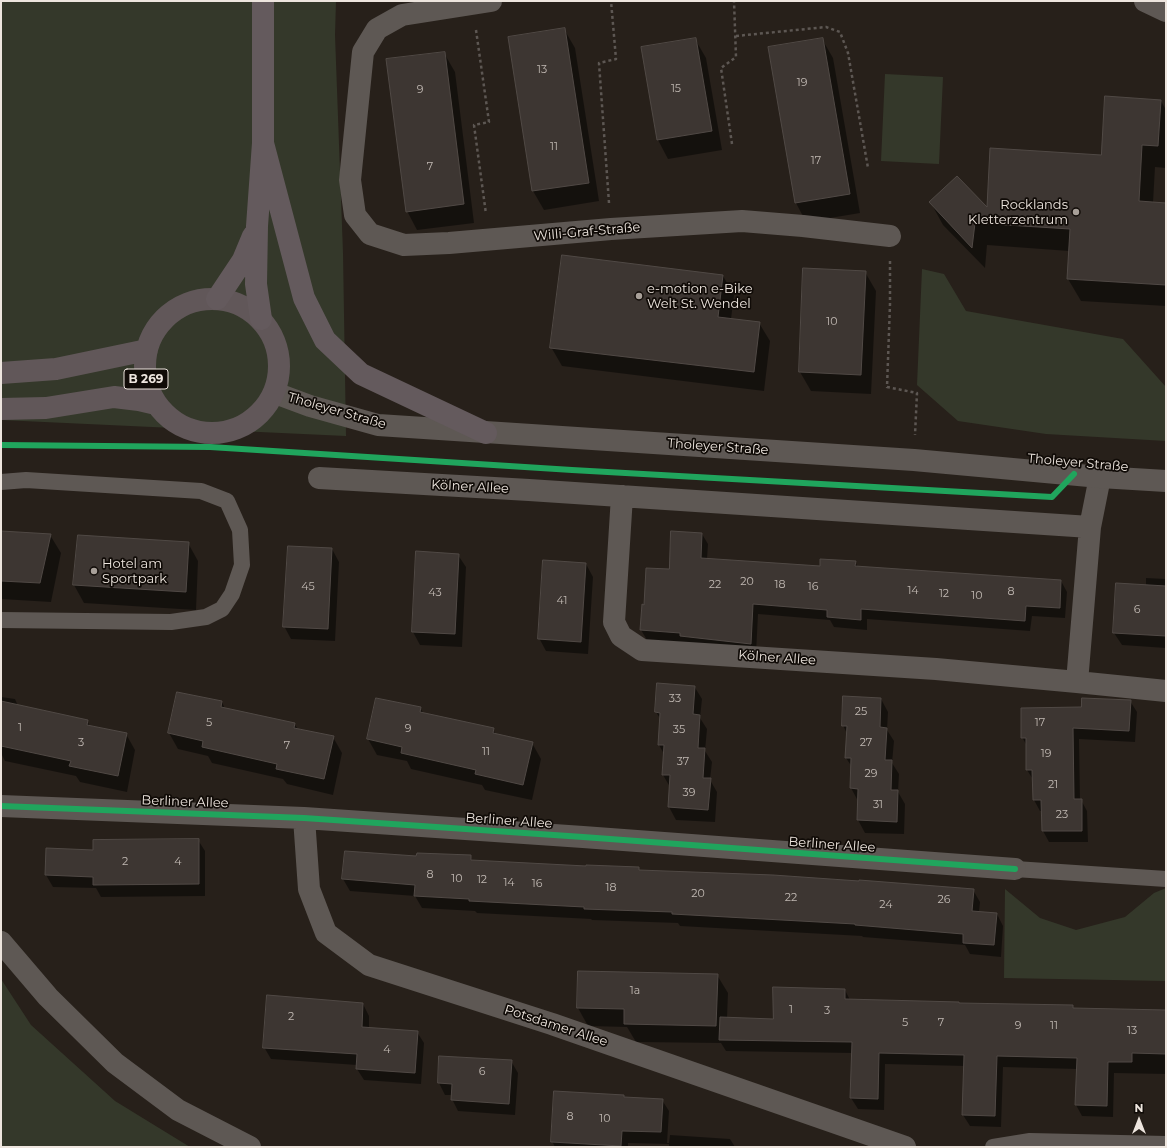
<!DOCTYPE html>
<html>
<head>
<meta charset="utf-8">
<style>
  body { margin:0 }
  #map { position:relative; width:1167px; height:1148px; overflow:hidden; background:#27201a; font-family:Montserrat,sans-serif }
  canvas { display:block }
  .frame { position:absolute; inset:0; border:2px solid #ede5de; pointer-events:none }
  .north { position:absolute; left:1119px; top:1100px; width:40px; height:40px; -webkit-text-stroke:3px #100b07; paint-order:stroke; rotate:0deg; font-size:11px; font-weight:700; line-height:16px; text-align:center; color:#ede5de }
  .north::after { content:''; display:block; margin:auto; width:14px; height:18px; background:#ede5de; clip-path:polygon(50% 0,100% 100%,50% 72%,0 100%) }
</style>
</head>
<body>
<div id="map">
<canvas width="1167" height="1148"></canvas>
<div class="frame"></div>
<div class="north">N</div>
</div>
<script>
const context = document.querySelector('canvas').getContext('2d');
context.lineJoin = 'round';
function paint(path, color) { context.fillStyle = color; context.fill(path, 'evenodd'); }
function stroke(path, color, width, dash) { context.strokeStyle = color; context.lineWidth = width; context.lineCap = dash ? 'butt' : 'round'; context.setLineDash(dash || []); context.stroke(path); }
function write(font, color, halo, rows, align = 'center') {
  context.font = font + ' Montserrat,sans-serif'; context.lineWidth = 3.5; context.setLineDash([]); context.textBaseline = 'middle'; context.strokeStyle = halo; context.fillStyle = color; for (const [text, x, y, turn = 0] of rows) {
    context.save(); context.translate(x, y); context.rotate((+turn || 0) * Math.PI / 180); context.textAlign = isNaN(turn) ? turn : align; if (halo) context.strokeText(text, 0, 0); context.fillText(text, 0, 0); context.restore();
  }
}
paint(new Path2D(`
  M1,1H336L335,35L343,253L346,436L1,420Z
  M885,74L943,77L939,164L881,161Z
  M922,269L944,274L966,311L1123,339L1166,387V441L1046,434L958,421L917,385Z
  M1166,888V981L1004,978L1005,889L1040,918L1076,930L1125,917L1154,893Z
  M1,979L31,1025L115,1101L190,1147H1Z`), '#34382a');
paint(new Path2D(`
  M564,29L575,48L599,201L544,210L533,191L509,38Z
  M695,39L706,58L722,150L668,159L658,140Z
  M822,39L833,58L860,213L806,222L796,203L769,48Z
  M444,53L455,72L474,223L417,230L407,211Z
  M1161,101L1166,110V168L1155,167L1153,203L1166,204V306L1081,301L1068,279L1069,251L987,245L985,268L943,225L931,203L987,209L1102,156Z
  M804,269L865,272L876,291L871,394L811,391L800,372Z
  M723,276L734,295L731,319L759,323L770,341L764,391L562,366L551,347Z
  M1,532L50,535L61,553L51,602L1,599Z
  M702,534L708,544L707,559L820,567L855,562L858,567L1061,581L1067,592L1065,618L1032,616L1030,631L867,619V630L834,627L830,620L758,614L756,654L647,640L641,630L644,606L670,570Z
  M79,536L188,543L198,561L196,610L84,603L74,585Z
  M332,549L339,562L335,641L291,639L284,626Z
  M417,552L458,555L466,567L462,647L420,645L413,632Z
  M586,564L593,577L588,654L546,651L539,638Z
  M1146,578L1166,579V648L1122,645L1114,633L1146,586Z
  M694,686L702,699L700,718L707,729L705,751L712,762L710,780L717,792L715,822L676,820L669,807L670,787L663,775L664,754L659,745L661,720L656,712Z
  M1,697L15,699L18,706L87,721L90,726L126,734L135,750L127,792L80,782L76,776L5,761L1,753Z
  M881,699L888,712L887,730L894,741L892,763L899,774L898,792L905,804L904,834L865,833L858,820V801L851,788L852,767L846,758L847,734L843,725Z
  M1130,701L1137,712L1135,742L1079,739L1080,800H1081L1087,811L1088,842H1049L1043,831L1042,811H1040L1034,800V781L1027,770V746L1022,737L1082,708Z
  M222,702L225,709L294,724L298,729L333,737L342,753L333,795L287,784L283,779L212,763L208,756L178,749L169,733Z
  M420,708L424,714L493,729L496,735L532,743L541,759L532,800L485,790L482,785L411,769L407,761L377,755L368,739Z
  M198,840L205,851V896L101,897L96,888L53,887L46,875L94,851Z
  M470,856L473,861L587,867L638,868L640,871L973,890L980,902L979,912L997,914L1003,926L1001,957L970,954L965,945L863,937L862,936L680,926L678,923L592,920L591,919L477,913L475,911L422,908L415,896L350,891L343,879L417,857Z
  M579,972L717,975L728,993L727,1018L774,1020L845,990L850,1000L959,1003V1004L1072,1006L1074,1009L1166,1011V1074L1114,1073L1113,1117L1082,1116L1076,1105L1077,1069L1003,1067L1001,1127L970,1126L963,1115L965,1066L885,1064L884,1110L858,1109L851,1098L853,1053L726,1051L721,1043L636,1042L627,1027L588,1026L578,1008Z
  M363,1004L369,1016V1028L417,1032L424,1043L421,1084L364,1080L357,1069V1065L271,1059L264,1047Z
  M511,1061L518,1073L515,1115L458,1111L452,1099V1095H445L439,1083Z
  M624,1096L625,1099L662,1100L669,1111L667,1143H669L670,1135L730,1139L735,1147H669V1144L628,1143V1147H555L552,1141Z`), '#0007');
const building = new Path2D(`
  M565,28L589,183L532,191L508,37Z
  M696,38L712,131L657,140L641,47Z
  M823,38L850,194L795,203L768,47Z
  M445,52L464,204L406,212L386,59Z
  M1105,96L1161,100L1158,146L1142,145L1139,201L1166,203V285L1067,279L1070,229L975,223L972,248L929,202L957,176L987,207L990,148L1101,155Z
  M562,255L723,275L718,317L760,322L754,372L550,348Z
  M803,268L866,271L861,375L799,372Z
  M1,531L51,534L40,583L1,581Z
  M671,531L702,533L701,558L820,566V559L856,561L855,566L1061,580L1060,608L1026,606L1025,621L861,609V620L827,617V610L753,604L751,644L680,636V633L640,630L642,604L644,605L646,568L669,569Z
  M78,535L189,542L186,592L73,585Z
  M288,546L332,548L328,629L283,627Z
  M416,551L459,554L455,634L412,632Z
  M543,560L586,563L581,642L538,639Z
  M1116,583L1166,586V636L1113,633Z
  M657,683L695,686L693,714L700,715L698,748H705L703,778H711L708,810L668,807L670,775H662L664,745H658L660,713L655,712Z
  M177,692L222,701L221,707L295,723L294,728L334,736L324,779L276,769L277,764L202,747L203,741L168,733Z
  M843,696L881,698L880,727L887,728L885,760H892L891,790H898L897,822L857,820L858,789L850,788L851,758H845L847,726H842Z
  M376,698L421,707L420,712L494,728L493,733L533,742L523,785L475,774L476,770L401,753L402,747L367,739Z
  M1082,698L1131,700L1129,731L1073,728L1074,799H1082V831H1042L1041,800H1033L1032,770H1026V738H1021V708L1081,707Z
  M1,701L88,720L87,725L127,733L118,776L69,766L71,761L1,746Z
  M199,839V884L93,885V877L45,875L46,848L93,850V840Z
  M345,851L416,856L417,853L471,855V860L586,866V865L639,867V870L773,875L859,881V880L974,889L972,911L997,913L994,945L963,943V934L855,925V924L672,914V912L584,909V907L469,901V899L414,896L415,885L342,879Z
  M578,971L718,974L716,1026L624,1024V1009L577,1008Z
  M773,987L845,989V999L959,1002V1003L1073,1005V1008L1166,1010V1054L1132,1053V1062H1108L1107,1106L1075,1105L1077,1058L997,1056L995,1116L962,1115L964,1055L879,1053L878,1099L850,1098L852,1042L719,1040L720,1017L773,1019Z
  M267,995L363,1003L362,1027L418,1031L415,1073L356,1069L357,1054L263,1048Z
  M439,1056L512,1060L509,1104L451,1100L452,1084L438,1083Z
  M554,1091L624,1095V1097L663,1099L661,1132L622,1131L621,1146L551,1142Z`);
paint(building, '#3d3632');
stroke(building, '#504945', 1);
stroke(new Path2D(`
  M476,30L489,122L474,125L486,214
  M736,36L826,27L840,32L848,53L868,168
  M732,144L721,68L736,57L734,1
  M609,203L599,63L616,59L611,1
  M890,261V304L887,387L917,393L915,435`), '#5d5753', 2.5, [3, 3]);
stroke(new Path2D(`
  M1,482L26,480L201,491L227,501L240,530L242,565L232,594L222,609L206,617L171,622L1,620
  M1015,869L1166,879
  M993,1147L1030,1141L1166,1144`), '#5e5854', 16);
stroke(new Path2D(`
  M491,1L402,15L377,29L363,52L350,180L355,215L370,234L404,245L449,243L611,229L742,221L803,226L890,236
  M1145,1L1166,11
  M1100,477L1090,527L1077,682L1166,691
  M319,478L529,490L1090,527
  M622,496L614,622L621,636L642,650L936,669L1077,682
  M1,806L304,818L583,837L1015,869
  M304,818L309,889L326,933L369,965L552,1024L905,1147
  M1,942L48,997L115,1063L178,1110L250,1147`), '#5e5854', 22);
stroke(new Path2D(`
  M275,393L310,406L378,425L914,460L1100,477L1166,481`), '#5e5854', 22);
stroke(new Path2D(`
  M145 366a67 67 0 1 1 134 0a67 67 0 1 1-134 0Z
  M1,373L56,369L147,350
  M1,409L46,408L114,397L139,400L156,404`), '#615759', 22);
stroke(new Path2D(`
  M263,143L304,298L325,340L361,374L486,433
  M217,299L243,260L253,236
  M261,319L256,284L257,226L263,143V1`), '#645a5d', 22);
stroke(new Path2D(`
  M1,445L210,447L572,470L1052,497L1074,474
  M1,806L304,818L583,837L1015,869`), '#20a55d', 6);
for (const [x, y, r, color] of [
  [1076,212,4,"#a8a099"],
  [639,296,4,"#a8a099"],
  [94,571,4,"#a8a099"]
]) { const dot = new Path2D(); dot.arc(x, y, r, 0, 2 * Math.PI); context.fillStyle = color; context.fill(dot); stroke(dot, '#100b07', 1.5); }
write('11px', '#c1b9b3', null, [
  ["13",542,70],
  ["19",802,83],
  ["15",676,89],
  ["9",420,90],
  ["11",554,147],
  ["17",816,161],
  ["7",430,167],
  ["10",832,322],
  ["20",747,582],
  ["22",715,585],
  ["18",780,585],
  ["45",308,587],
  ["16",813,587],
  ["14",913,591],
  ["8",1011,592],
  ["43",435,593],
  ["12",944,594],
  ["10",977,596],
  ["41",562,601],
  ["6",1137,610],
  ["33",675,699],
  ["25",861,712],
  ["5",209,723],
  ["17",1040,723],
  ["1",20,728],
  ["9",408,729],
  ["35",679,730],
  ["3",81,743],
  ["27",866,743],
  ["7",287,746],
  ["11",486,752],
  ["19",1046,754],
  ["37",683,762],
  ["29",871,774],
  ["21",1053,785],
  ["39",689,793],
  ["31",878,805],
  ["23",1062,815],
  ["2",125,862],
  ["4",178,862],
  ["8",430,875],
  ["10",457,879],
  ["12",482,880],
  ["14",509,883],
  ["16",537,884],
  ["18",611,888],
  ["20",698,894],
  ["22",791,898],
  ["26",944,900],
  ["24",886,905],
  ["1a",635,991],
  ["1",791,1010],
  ["3",827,1011],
  ["2",291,1017],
  ["5",905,1023],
  ["7",941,1023],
  ["9",1018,1026],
  ["11",1054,1026],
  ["13",1132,1031],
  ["4",387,1050],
  ["6",482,1072],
  ["8",570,1117],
  ["10",605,1119]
]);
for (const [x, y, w] of [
  [146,379,44]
]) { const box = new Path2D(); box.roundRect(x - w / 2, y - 10, w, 20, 3); context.fillStyle = '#100b07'; context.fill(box); stroke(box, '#ede5de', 1); }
write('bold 12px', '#ede5de', null, [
  ["B 269",146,379]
]);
write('13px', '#ede5de', '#100b07', [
  ["Rocklands",1068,205,"right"],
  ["Kletterzentrum",1068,220,"right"],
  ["e-motion e-Bike",647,289],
  ["Welt St. Wendel",647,304],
  ["Hotel am",102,564],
  ["Sportpark",102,579]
], 'left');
write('13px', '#ede5de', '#100b07', [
  ["Willi-Graf-Straße",587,232,-5],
  ["Tholeyer Straße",337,411,16],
  ["Tholeyer Straße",718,447,4],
  ["Tholeyer Straße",1078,463,5],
  ["Kölner Allee",470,487,3],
  ["Kölner Allee",777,658,4],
  ["Berliner Allee",185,802,2],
  ["Berliner Allee",509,821,4],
  ["Berliner Allee",832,845,4],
  ["Potsdamer Allee",556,1026,18]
]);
</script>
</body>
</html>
